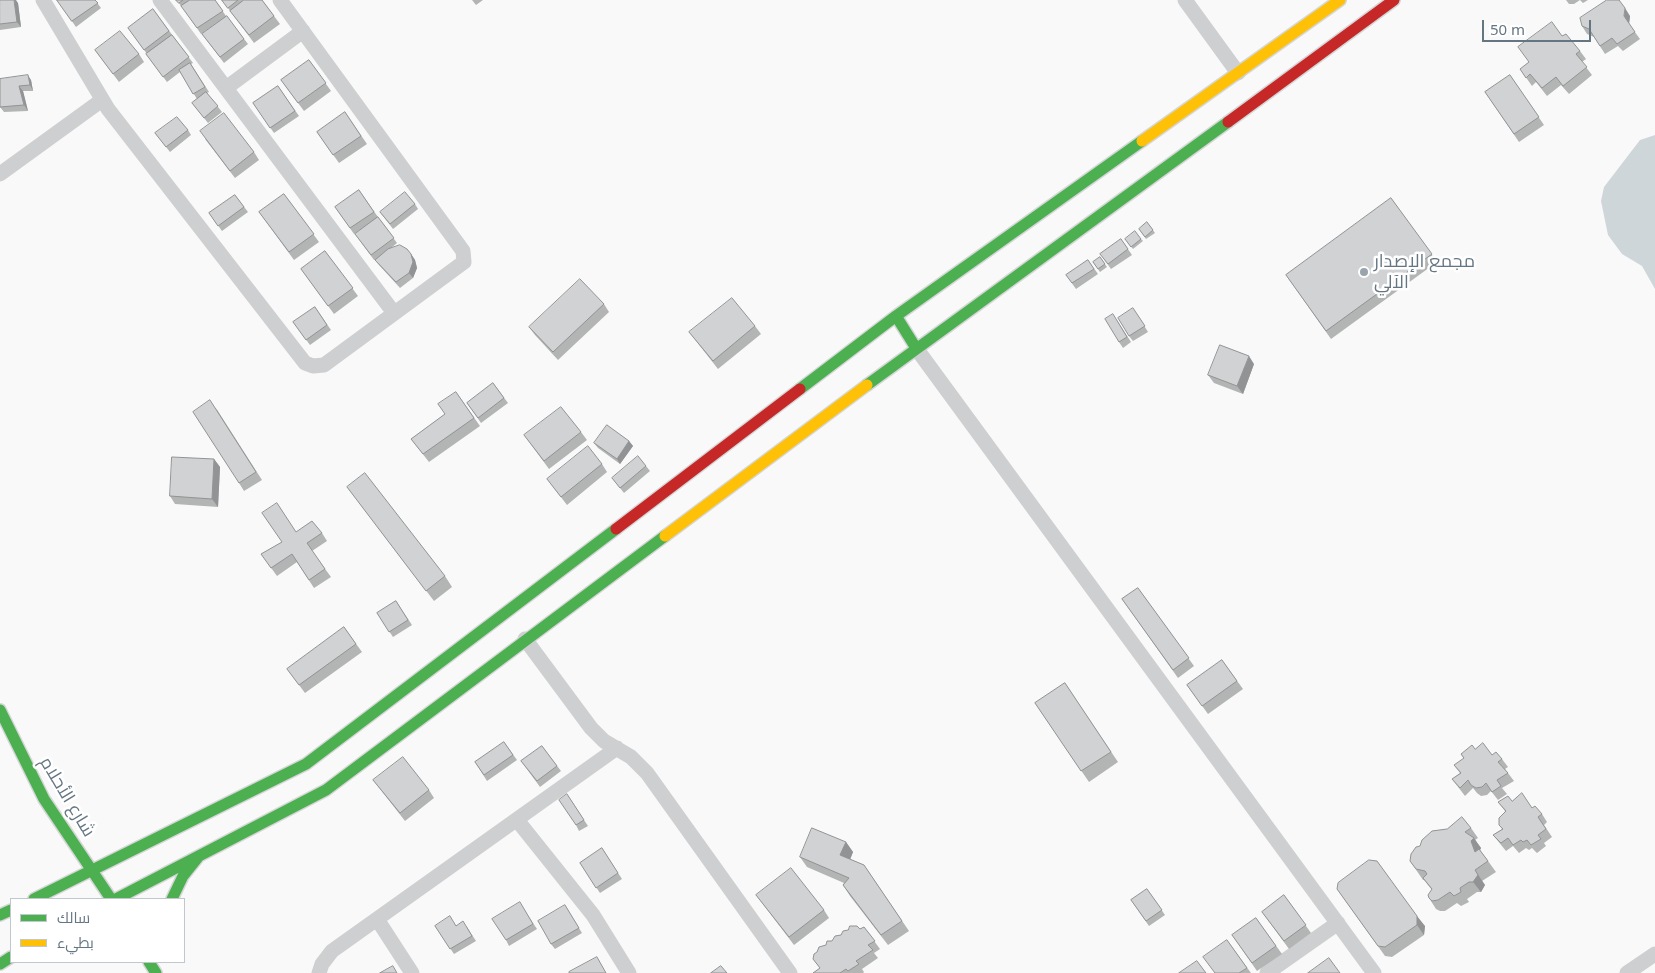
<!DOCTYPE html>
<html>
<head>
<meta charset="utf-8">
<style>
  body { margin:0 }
  #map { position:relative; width:1655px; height:973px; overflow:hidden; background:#f9f9f9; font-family:"Noto Sans",Cairo,sans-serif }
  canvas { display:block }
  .legend { position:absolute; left:10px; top:898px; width:175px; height:65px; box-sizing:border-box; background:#fff; border:1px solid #c1c8cd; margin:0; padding:6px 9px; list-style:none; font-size:15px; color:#657683 }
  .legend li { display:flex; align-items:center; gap:10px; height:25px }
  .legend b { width:25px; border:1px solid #c1c8cd }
  .scale { position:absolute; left:1482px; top:20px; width:109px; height:22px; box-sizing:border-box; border:2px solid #657683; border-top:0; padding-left:6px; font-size:15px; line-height:18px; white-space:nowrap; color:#657683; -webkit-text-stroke:4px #fff; paint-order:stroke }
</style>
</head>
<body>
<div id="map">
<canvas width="1655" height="973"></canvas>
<ul class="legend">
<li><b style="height:6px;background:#4caf50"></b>سالك</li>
<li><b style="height:6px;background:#ffc107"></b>بطيء</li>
</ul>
<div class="scale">50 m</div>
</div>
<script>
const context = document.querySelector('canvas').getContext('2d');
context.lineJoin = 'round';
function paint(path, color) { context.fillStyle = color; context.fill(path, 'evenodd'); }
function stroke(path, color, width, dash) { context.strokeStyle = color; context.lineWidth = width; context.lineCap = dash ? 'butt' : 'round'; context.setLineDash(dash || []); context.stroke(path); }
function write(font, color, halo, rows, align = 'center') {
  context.font = font + ' "Noto Sans",Cairo,sans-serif'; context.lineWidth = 5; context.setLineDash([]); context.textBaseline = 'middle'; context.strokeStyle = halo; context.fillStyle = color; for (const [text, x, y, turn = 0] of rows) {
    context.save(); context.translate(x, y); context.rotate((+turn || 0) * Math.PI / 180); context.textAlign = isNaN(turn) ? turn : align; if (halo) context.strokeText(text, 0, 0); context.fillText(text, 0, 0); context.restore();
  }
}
paint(new Path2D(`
  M1655,135V289L1642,266L1622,254L1608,235L1601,201L1604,187L1640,140Z`), '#ced6d9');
const fast = new Path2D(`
  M896,316L916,348
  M867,385L1228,122
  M800,389L896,316L1142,141
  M0,710L44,799L111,899
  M34,899L306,764L616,529
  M116,899L326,790L665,536
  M172,899L183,876L199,856
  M0,915L11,910
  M149,962L156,973
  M0,964L11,957`);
const slow = new Path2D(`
  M1142,141L1340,0
  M665,536L867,385`);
const jam = new Path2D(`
  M1228,122L1394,0
  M616,529L800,389`);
stroke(fast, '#d5d6d7', 14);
stroke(slow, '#d5d6d7', 14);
stroke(jam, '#d5d6d7', 14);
stroke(new Path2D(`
  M43,0L108,109L305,363L313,366L324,365L464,262L463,251L280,0
  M160,0L394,313
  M1185,0L1238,73
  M226,88L303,31
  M0,174L102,100
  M916,348L1374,973
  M525,639L591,728L604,741L631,757L647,773L790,973
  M517,820L593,915L629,973
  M377,919L412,973
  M319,973L322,964L332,951L617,748
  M1267,973L1338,923
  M1627,973L1655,954`), '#cecfd0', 15);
stroke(fast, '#4caf50', 11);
stroke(slow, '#ffc107', 11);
stroke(jam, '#c62828', 11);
paint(new Path2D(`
  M0,0L18,3L21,27L0,30Z
  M57,0H95L101,8L76,27Z
  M176,0H215L226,16L248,44L224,63L202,34L226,16L201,34L183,8Z
  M222,0H262L280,24L254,43Z
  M472,0H483L476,5Z
  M1566,0H1588L1583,3L1580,0L1574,4H1569Z
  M153,9L193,63L191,64L209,92L207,93L222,112L208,123L192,103L197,99L180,72L167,82L146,54H147L128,28Z
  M1630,16L1629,24L1640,39L1623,51L1618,46L1605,54L1594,37L1587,34L1582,26Z
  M1562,36L1580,51L1586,59L1582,62L1592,75L1569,94L1561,85L1547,96L1536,82L1532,86L1520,69Z
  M95,50L139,54L144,62L119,82Z
  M309,60L331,91L304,111L281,80Z
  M1510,75L1544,125L1519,142L1485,92Z
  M0,79L31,80L33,91H23L28,111L4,112L0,107Z
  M278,86L299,116L274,133L253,103Z
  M345,112L367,144L339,163L317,132Z
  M188,130L191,135L170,152L155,133Z
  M205,139L254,152L259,160L235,178Z
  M359,190L378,217L354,234L335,207Z
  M284,194L319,242L294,260L259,212Z
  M235,195L248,212L222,231L209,213Z
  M1391,198L1437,262L1331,339L1286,275Z
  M415,204L418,209L393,229L380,212Z
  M378,217L397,243L391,248L411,254L415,260L417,268L413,278L400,288L379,265L375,260H374L355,234Z
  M1147,222L1155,233L1146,239L1139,229Z
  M1121,239L1132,255L1111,269L1100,254Z
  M1125,239H1141L1143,241L1133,249Z
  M325,251L358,296L334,314L301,269Z
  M1100,257L1107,267L1100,272L1093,262Z
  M1088,260L1098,274L1076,289L1066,275Z
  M604,304L609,312L558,360L535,335L529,327Z
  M315,307L331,330L310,345L293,322Z
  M1137,314L1148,332L1133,341L1129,336Z
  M1117,320L1131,342L1123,348L1119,342Z
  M755,326L761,334L718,369L689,332Z
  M1254,364L1243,394L1214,383L1208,375Z
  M493,383L508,403L481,423L467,403Z
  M456,392L480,426L429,462L411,439L445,414Z
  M216,408L262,480L244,491L239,483Z
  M581,432L587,440L549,469L524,435Z
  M629,441L633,446L620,464L598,448L594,443Z
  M214,459L220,467L218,507L175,504L170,496Z
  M602,464L607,472L567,505L547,479Z
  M646,466L650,471L624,493L612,478Z
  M347,487L445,576L452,587L434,601Z
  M296,532L322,533L327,541L312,551L331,577L314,588L297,562L277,576L261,554L282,542Z
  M1138,588L1194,666L1178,678L1122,599Z
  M396,601L412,625L393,637L377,613Z
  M344,627L362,652L305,693L287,669Z
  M1222,660L1243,689L1208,714L1187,685Z
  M1065,683L1118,762L1089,782L1035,703Z
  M504,742L517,760L487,781L475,762Z
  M542,746L561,771L540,787L521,761Z
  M1475,749L1502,759L1508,767L1505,769L1514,781L1502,788L1507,794L1498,800L1491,791L1487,795L1481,796L1477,793L1473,788L1465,796L1452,779L1460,773L1454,765L1464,759L1461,754Z
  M373,780L429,790L434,798L405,821Z
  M567,794L588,826L579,831L576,825Z
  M1512,801L1533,808L1542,814L1547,822L1544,825L1552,837L1544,843L1546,846L1537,853L1532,848L1529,850L1526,848L1519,853L1513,846L1506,851L1493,835L1502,829L1499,825L1505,811L1498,802Z
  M1471,828L1478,838L1475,840L1481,848L1480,850L1496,872L1482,881L1485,885L1481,892H1477L1467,899L1469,902L1461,906L1457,903L1445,911H1440L1436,909L1429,898L1432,890L1424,880H1423L1410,861L1420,846Z
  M846,842L853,852L850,859L864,865L909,931L888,945L850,896L843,885L844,883L807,867L800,857Z
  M602,848L622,879L600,893L580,863Z
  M1147,889L1165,915L1149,926L1131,900Z
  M1337,889L1425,926L1424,935L1392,957L1385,956Z
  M756,895L824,910L829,918L794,945Z
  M1284,895L1311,933L1289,949L1262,912Z
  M565,905L582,933L555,949L551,944Z
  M523,908L537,929L509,946L506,940Z
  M1256,918L1282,954L1257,971L1232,935Z
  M457,925L467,927L476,941L454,954L435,926Z
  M864,927L880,949L874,953L878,958L862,969L864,972L863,973H813L820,968L813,959L826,945L848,930L860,929Z
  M1227,940L1251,973H1214Z`), '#b3b5b5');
paint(new Path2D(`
  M14,0H16L18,3L21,27L17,22Z
  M1625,8L1630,16L1629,24L1624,16Z
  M28,75L31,80L33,91L30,85Z
  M19,86L23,91L28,111L24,105Z
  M411,254L415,260L417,268L413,278L409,273Z
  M1249,356L1254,364L1243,394L1237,386Z
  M629,441L633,446L620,464L617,459Z
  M214,459L220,467L218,507L212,499Z
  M1474,838L1481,848L1479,852H1475L1471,841Z
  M846,842L853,852L848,865L840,855Z
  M1475,870L1485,885L1481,892L1473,882Z
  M1417,916L1425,926L1424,935L1417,925Z`), '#929394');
const building = new Path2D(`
  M0,0H14L17,22L0,24Z
  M57,0H95L98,3L72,21Z
  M176,0H183L179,3Z
  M190,0H215L223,11L197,28L181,6Z
  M222,0H238L228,8Z
  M244,0H262L274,16L249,35L230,11Z
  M1607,0H1619L1625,8L1624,16L1635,32L1617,44L1612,38L1600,46L1589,29L1582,26L1580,18Z
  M153,9L169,31L144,50L128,28Z
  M227,16L244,39L220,57L202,34Z
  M1552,22L1562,36L1566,34L1580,51L1576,54L1587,67L1563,86L1556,77L1542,88L1530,74L1526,78L1520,69L1529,62L1518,47Z
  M120,31L139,54L113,74L95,50Z
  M172,35L189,57L163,77L146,54Z
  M309,60L326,83L298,103L281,80Z
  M190,63L205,87L193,94L179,70Z
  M28,75L30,85L19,86L24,105L0,107V79Z
  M1510,75L1539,117L1514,134L1485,92Z
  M278,86L295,111L270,128L253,103Z
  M206,92L218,106L204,118L192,103Z
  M345,112L361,136L333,155L317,132Z
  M224,113L254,152L230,171L200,131Z
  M177,117L188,130L166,147L155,133Z
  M359,190L374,212L350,228L335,207Z
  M405,192L415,204L390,224L380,212Z
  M284,194L314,234L289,252L259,212Z
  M235,195L244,207L218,226L209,213Z
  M1391,198L1432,254L1326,331L1286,275Z
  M378,217L394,238L371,255L355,234Z
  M1147,222L1153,230L1145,237L1139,229Z
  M1135,231L1141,239L1131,247L1125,239Z
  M1121,239L1128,249L1108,264L1100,254Z
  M400,245L407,249L411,254L413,262L409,273L396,282L375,260L388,249Z
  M325,251L353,288L328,306L301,269Z
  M1100,257L1105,264L1098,269L1093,262Z
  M1088,260L1094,269L1072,283L1066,275Z
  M580,279L604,304L553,352L529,327Z
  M732,298L755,326L713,361L689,332Z
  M315,307L327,325L306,340L293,322Z
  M1133,308L1145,326L1129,336L1118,318Z
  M1113,314L1127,337L1119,342L1105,319Z
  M1220,345L1249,356L1237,386L1208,375Z
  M493,383L504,398L478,418L467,403Z
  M456,392L474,418L423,454L411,439L445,414L438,404Z
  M210,400L256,472L239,483L193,412Z
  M561,407L581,432L544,461L524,435Z
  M607,425L629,441L617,459L594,443Z
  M588,446L602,464L561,497L547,479Z
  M638,456L646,466L620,488L612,478Z
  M172,457L214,459L212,499L170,496Z
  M365,473L445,576L426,591L347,487Z
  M277,503L296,532L312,521L322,533L307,543L325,569L309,580L292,554L271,568L261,554L282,542L262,513Z
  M1138,588L1189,658L1173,670L1122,599Z
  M396,601L408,620L389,632L377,613Z
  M344,627L356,644L299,685L287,669Z
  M1222,660L1237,681L1202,706L1187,685Z
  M1065,683L1111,752L1081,771L1035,703Z
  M504,742L513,755L484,775L475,762Z
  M1483,743L1492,755L1496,752L1502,759L1498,762L1508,773L1497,780L1501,786L1492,792L1486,783L1482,787L1476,788L1471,785L1468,780L1460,788L1452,779L1461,773L1454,765L1464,758L1461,754L1472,745L1475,749Z
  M542,746L557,766L537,781L521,761Z
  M403,757L429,790L400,813L373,780Z
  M1522,793L1532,808L1535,806L1542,814L1538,817L1546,829L1538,835L1541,839L1531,845L1527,840L1523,842L1521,840L1513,845L1508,838L1501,843L1493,835L1503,829L1499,825V818L1506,811L1498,802L1508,796L1512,801Z
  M567,794L584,820L576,825L559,800Z
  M1462,817L1471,828L1465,832L1474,838L1471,841L1475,852L1479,849L1488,861L1475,870L1478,875L1473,882H1469L1460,888L1461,892L1454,896L1450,892L1438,900L1432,901L1429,898L1428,895L1432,889L1423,878L1427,874L1425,871L1416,869L1410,861L1411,854L1416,847L1420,846L1422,840L1432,831L1447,829Z
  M812,828L846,842L840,855L864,865L902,921L881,935L843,885L849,878L800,857Z
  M602,848L618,873L596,888L580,863Z
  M1369,860L1377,861L1417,916V925L1385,947L1378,946L1337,889L1338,883Z
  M791,868L824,910L789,937L756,895Z
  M1147,889L1162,910L1146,921L1131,900Z
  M1284,895L1306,925L1284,941L1262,912Z
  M520,902L533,924L506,940L492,919Z
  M565,905L579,928L551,944L538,921Z
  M450,916L456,926L463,921L472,936L450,949L435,926Z
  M1256,918L1276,946L1252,963L1232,935Z
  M850,926H857L860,929L864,927L875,941L868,945L873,950L856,961L859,964L848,971L846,969L840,973H813L820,968L813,959L814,954L817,952L819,947L826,945L827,941H832L835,936L841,935L843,931L848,930Z
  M1227,940L1247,968L1239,973H1215L1203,957Z
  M597,957L606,973H569V972Z
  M1329,958L1340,973H1308Z
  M1197,961L1206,973H1179Z
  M393,966L397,973H380Z
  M721,966L727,973H711Z`);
paint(building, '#d0d2d3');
stroke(building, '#929394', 1);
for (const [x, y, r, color] of [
  [1364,272,5,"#99a4ac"]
]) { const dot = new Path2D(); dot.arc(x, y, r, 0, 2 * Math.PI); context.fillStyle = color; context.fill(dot); stroke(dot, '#fff', 2); }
write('18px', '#657683', '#fff', [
  ["مجمع الإصدار",1374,262],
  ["الآلي",1374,283]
], 'left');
write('18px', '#657683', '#fff', [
  ["شارع الأحلام",67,797,59]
]);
</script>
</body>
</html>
